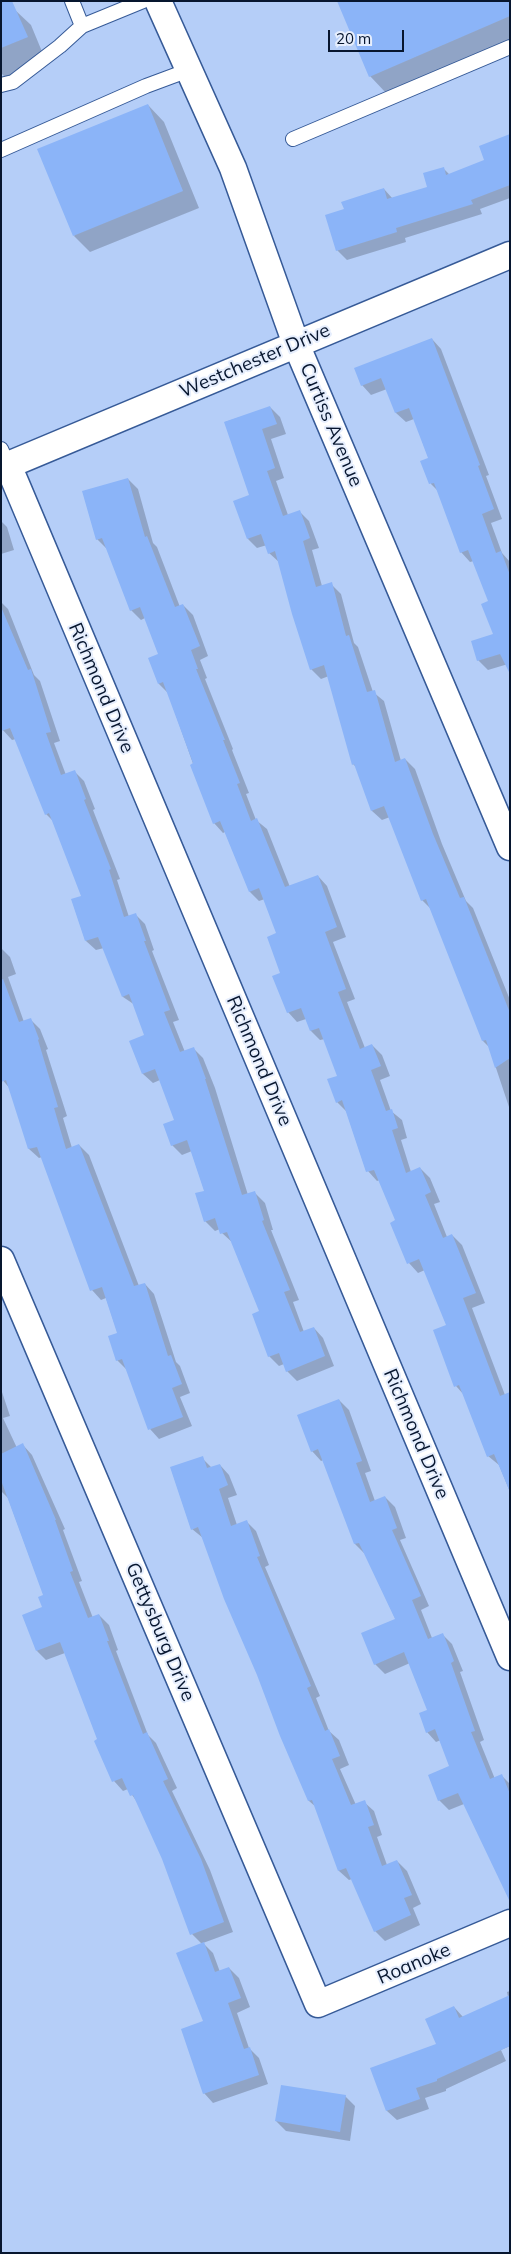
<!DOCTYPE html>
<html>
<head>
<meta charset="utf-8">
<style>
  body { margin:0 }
  #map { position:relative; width:511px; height:2254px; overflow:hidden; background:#b5cef8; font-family:Mulish,sans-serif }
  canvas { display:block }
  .frame { position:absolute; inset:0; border:2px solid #07162f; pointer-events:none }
  .scale { position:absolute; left:328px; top:30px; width:76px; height:22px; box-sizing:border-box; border:2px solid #07162f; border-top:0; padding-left:6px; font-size:15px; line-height:18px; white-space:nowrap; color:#07162f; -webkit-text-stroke:4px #e6eefd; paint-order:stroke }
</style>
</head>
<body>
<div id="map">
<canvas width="511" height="2254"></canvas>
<div class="frame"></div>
<div class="scale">20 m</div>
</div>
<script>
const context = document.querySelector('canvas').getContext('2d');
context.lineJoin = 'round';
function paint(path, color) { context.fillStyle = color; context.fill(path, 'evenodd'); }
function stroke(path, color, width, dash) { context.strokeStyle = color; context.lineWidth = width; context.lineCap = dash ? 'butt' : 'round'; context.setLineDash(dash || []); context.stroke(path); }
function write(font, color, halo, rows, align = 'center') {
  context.font = font + ' Mulish,sans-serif'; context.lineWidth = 4; context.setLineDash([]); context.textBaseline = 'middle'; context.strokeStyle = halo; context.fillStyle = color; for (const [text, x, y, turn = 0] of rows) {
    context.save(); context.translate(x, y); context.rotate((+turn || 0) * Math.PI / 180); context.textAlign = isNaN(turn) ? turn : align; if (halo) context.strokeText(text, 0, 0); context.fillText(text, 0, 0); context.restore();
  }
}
paint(new Path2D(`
  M510,1V40L386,93L370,76Z
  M14,9L31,25L43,54L31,59L36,71L11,83L1,73V14Z
  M148,105L164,122L199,208L90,252L74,236Z
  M510,135V198L480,209L482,214L405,238L406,242L347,260L337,250L345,210L384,189L393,199L429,188L443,168L450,175L486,161Z
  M432,339L441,349L489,475L486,476L502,519L491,523L502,553L510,562V669L508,664L488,670L478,660L494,635L490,602L474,561L470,562L461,552L439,492L431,484L429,459L414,419L406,422L396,413L387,389L371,395L362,385Z
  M270,407L280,417L286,434L271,439L284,478L276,481L288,515L299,511L309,521L319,548L312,550L322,586L331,584L341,594L354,643L358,647L373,692L384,701L401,761L405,759L415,769L442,844L466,901L473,908L510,1000V1110L489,1047L483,1041L431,909L422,900L390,817L382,820L372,811L356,767L353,764L329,676L321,679L311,669L279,562L269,553L267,545L257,548L248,539L250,495L225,422Z
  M128,479L138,489L153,543L157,547L180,607L183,605L193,615L208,656L200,660L207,678L205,679L233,749L232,750L249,793L246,794L256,820L267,829L290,887L318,876L327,886L346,937L333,942L355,999L347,1002L365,1048L372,1045L382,1055L390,1076L380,1080L391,1111L402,1120L407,1138L401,1140L411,1172L420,1168L430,1178L440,1202L434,1204L447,1237L452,1235L462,1245L485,1303L472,1308L505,1395L510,1393V1492L499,1465L488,1456L464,1395L456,1386L447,1326L425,1270L418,1273L409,1263L397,1221L380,1180L377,1181L368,1171L347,1112L337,1102L339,1076L325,1039L320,1040L311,1031L306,1019L297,1022L288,1012L277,934L265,899L259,901L250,892L225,832L223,833L214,823L168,693L159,684V655L145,618L141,620L131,610L107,549L97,539Z
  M1,521L7,527L14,550L1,554Z
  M1,602L8,609L34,675L40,681L60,741L54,743L66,775L74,771L84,781L95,809L93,810L120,879L117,880L129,917L136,915L145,924L154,950L152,951L179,1020L173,1022L185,1052L193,1048L203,1058L215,1088L248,1195L255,1193L265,1203L273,1230H271L299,1300L293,1302L304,1332L314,1328L323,1338L334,1366L297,1381L287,1371L284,1364L279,1366L269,1356L260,1312L233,1243L222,1233L220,1229L215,1231L205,1221L206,1191L192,1151L182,1155L172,1145L176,1120L160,1080L153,1083L143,1074L131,1041L146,1036L135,1005L123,997L104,948L96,950L86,941L83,896L54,822L46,814L16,739L12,740L1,728Z
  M1,948L10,957L16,974L8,977L24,1022L30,1019L40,1029L48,1049L46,1050L67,1116L63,1118L72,1148L79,1145L89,1155L139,1286L145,1284L154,1294L176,1362L180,1366L190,1393L180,1397L192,1426L159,1439L150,1429L127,1370L117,1360L118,1334L106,1298L101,1300L92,1290L42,1157L39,1158L29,1149L11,1090L1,1078Z
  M1,1389L10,1416L3,1418L17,1448L23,1445L32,1455L65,1529L63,1530L82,1581L79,1582L93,1618L99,1615L109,1625L118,1650L116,1651L148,1735L156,1743L177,1788L172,1791L210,1870L233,1932L203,1943L213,1953L220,1972L229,1968L239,1978L250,2007L237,2013L249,2048L259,2058L268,2084L213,2103L204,2093V2022L202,1944L192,1934L163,1858L137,1802L128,1789L123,1791L114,1781L65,1653L46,1660L37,1651L44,1596L8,1498L1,1491Z
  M339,1400L349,1410L371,1471L365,1473L375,1501L385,1497L395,1507L406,1538L400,1540L429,1606L421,1610L432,1638L442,1634L452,1644L463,1671L460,1672L484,1740L480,1742L495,1779L502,1776L510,1784V1888L464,1804L449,1810L439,1800L451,1767L441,1740L436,1742L427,1732L429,1711L410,1663L385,1674L375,1664L396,1620L365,1554L355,1544L324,1460L321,1461L312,1451Z
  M202,1458L212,1468L220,1465L229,1475L237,1495L228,1498L237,1525L246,1521L256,1531L269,1565L265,1567L320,1696L316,1698L329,1731L339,1740L349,1765L340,1769L356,1805L364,1802L374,1811L382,1835L377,1837L387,1865L397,1861L407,1871L421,1904L413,1908L420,1925L385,1941L375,1931L352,1879L349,1880L339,1871L316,1807L309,1801L203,1538L192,1529Z
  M510,1991V2046L501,2050L506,2061L446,2089V2091L425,2098L429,2109L397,2120L387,2111L372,2069L438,2044L454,2007L463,2017L508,1997L507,1992Z
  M345,2096L355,2106L350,2141L286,2131L276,2121Z`), '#0003');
paint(new Path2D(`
  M1,1H12L28,37L1,48Z
  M337,1H510V16L369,77Z
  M148,104L183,191L73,236L37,149Z
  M510,134V185L471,200L473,204L396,228L397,232L336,251L325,215L344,209L341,202L384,188L387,199L427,187L423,173L444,167L446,175L484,160L479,146Z
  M432,338L480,465L478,466L494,509L482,514L496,553L501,551L510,575V674L500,654L477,661L471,641L493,634L481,604L488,601L468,550L460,553L434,483L429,484L420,461L428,458L409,408L395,413L381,378L361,386L354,368Z
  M270,406L277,424L262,429L275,468L267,471L283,516L300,510L310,538L303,541L316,587L332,582L346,636L349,635L367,692L375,690L395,762L405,758L433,834L460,898L464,897L510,1013V1058L495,1068L486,1040L482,1041L426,899L421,901L384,806L371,811L354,764L352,765L324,665L310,670L292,614L275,551L268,554L261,534L247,539L233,501L249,495L224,422Z
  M128,478L145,537L147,536L175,607L183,604L200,646L191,650L198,669H196L225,740H223L240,783L237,784L251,821L257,818L285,887L318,875L337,927L325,932L346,989L338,992L360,1049L372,1044L381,1066L371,1070L386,1111L392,1109L398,1128L392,1130L406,1173L420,1167L431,1192L425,1195L443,1238L452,1234L476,1293L463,1298L500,1396L510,1392V1492L494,1454L487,1457L459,1385L454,1387L433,1330L446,1325L419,1259L407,1264L390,1223L395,1220L374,1170L366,1172L342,1100L336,1103L327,1079L337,1076L319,1028L310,1031L301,1008L287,1013L272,976L280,973L267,937L276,933L259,888L249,892L220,821L213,824L190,765L193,763L163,682L158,684L148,658L158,654L140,607L130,611L102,538L96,540L82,491Z
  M1,607L28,670L31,669L51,732L46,733L61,775L75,770L86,799L84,800L111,869L109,870L124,917L136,913L146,941H144L170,1010L164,1012L180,1052L194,1047L206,1079H205L242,1195L255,1191L264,1220L262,1221L290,1290L284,1292L300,1332L314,1327L325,1356L286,1372L279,1353L268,1357L252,1314L259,1311L227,1232L220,1234L215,1218L204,1222L195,1193L204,1191L187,1140L171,1146L163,1124L174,1120L155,1069L142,1074L129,1041L144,1035L129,994L122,997L98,937L85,941L71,899L81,896L49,813L45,815L10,728L1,731Z
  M3,979L19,1022L31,1018L39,1039L38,1040L58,1107L54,1108L66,1149L79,1144L134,1286L145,1283L168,1356L171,1355L182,1384L172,1388L183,1417L148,1430L122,1359L116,1361L108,1336L117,1333L102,1287L90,1291L37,1147L28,1149L6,1080L1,1082V980Z
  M339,1399L362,1461L356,1463L370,1502L385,1496L397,1528L392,1530L421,1596L412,1600L428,1639L443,1633L454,1661L451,1663L475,1731L471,1732L490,1779L502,1774L510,1794V1902L458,1793L438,1801L428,1775L449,1766L435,1729L426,1733L419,1713L427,1710L404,1652L374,1665L361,1633L395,1619L359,1543L354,1544L318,1449L311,1452L297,1415Z
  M23,1443L56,1520H55L73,1571L70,1572L88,1618L99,1614L109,1641H107L143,1734L147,1732L168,1779L163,1781L201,1859L224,1922L190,1935L162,1859L133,1795L130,1796L122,1778L112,1782L94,1741L97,1739L60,1642L36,1651L22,1615L42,1607L38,1597L43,1595L1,1480V1454Z
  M203,1456L207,1468L220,1464L228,1485L219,1489L231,1526L247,1520L260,1556L257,1557L311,1686L307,1688L325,1731L329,1729L340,1756L332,1759L351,1805L365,1800L374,1825L368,1827L382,1866L397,1860L412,1895L404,1898L411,1915L374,1932L346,1868L338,1871L312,1800L308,1801L280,1736L257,1675L224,1599L198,1527L191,1530L170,1467Z
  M204,1942L215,1972L229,1967L241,1998L228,2003L244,2049L250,2047L259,2075L203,2094L181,2029L203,2021L176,1953Z
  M510,1995V2046L437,2079V2081L416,2088L420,2099L386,2111L370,2068L436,2044L425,2019L454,2006L459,2018Z
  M281,2085L346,2095L340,2132L275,2121Z`), '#8bb4f8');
const service = new Path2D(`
  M72,1L82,26
  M1,85L13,82L60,46L82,26L143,1
  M293,139L510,47
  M1,150L146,86L189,70
  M1,449L8,465`);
const minor = new Path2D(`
  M158,1L233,168L296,344L510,847
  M8,465L510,1657
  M1,468L510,255
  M1,1260L318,2004L510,1923`);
stroke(service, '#365a97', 16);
stroke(minor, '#365a97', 29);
stroke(service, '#fff', 14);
stroke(minor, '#fff', 26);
write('19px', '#07162f', '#e6eefd', [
  ["Westchester Drive",255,361,-23],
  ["Curtiss Avenue",331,425,67],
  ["Richmond Drive",101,688,67],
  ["Richmond Drive",259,1061,67],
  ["Richmond Drive",416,1434,67],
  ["Gettysburg Drive",160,1632,67],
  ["Roanoke",414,1964,-23]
]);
</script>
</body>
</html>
